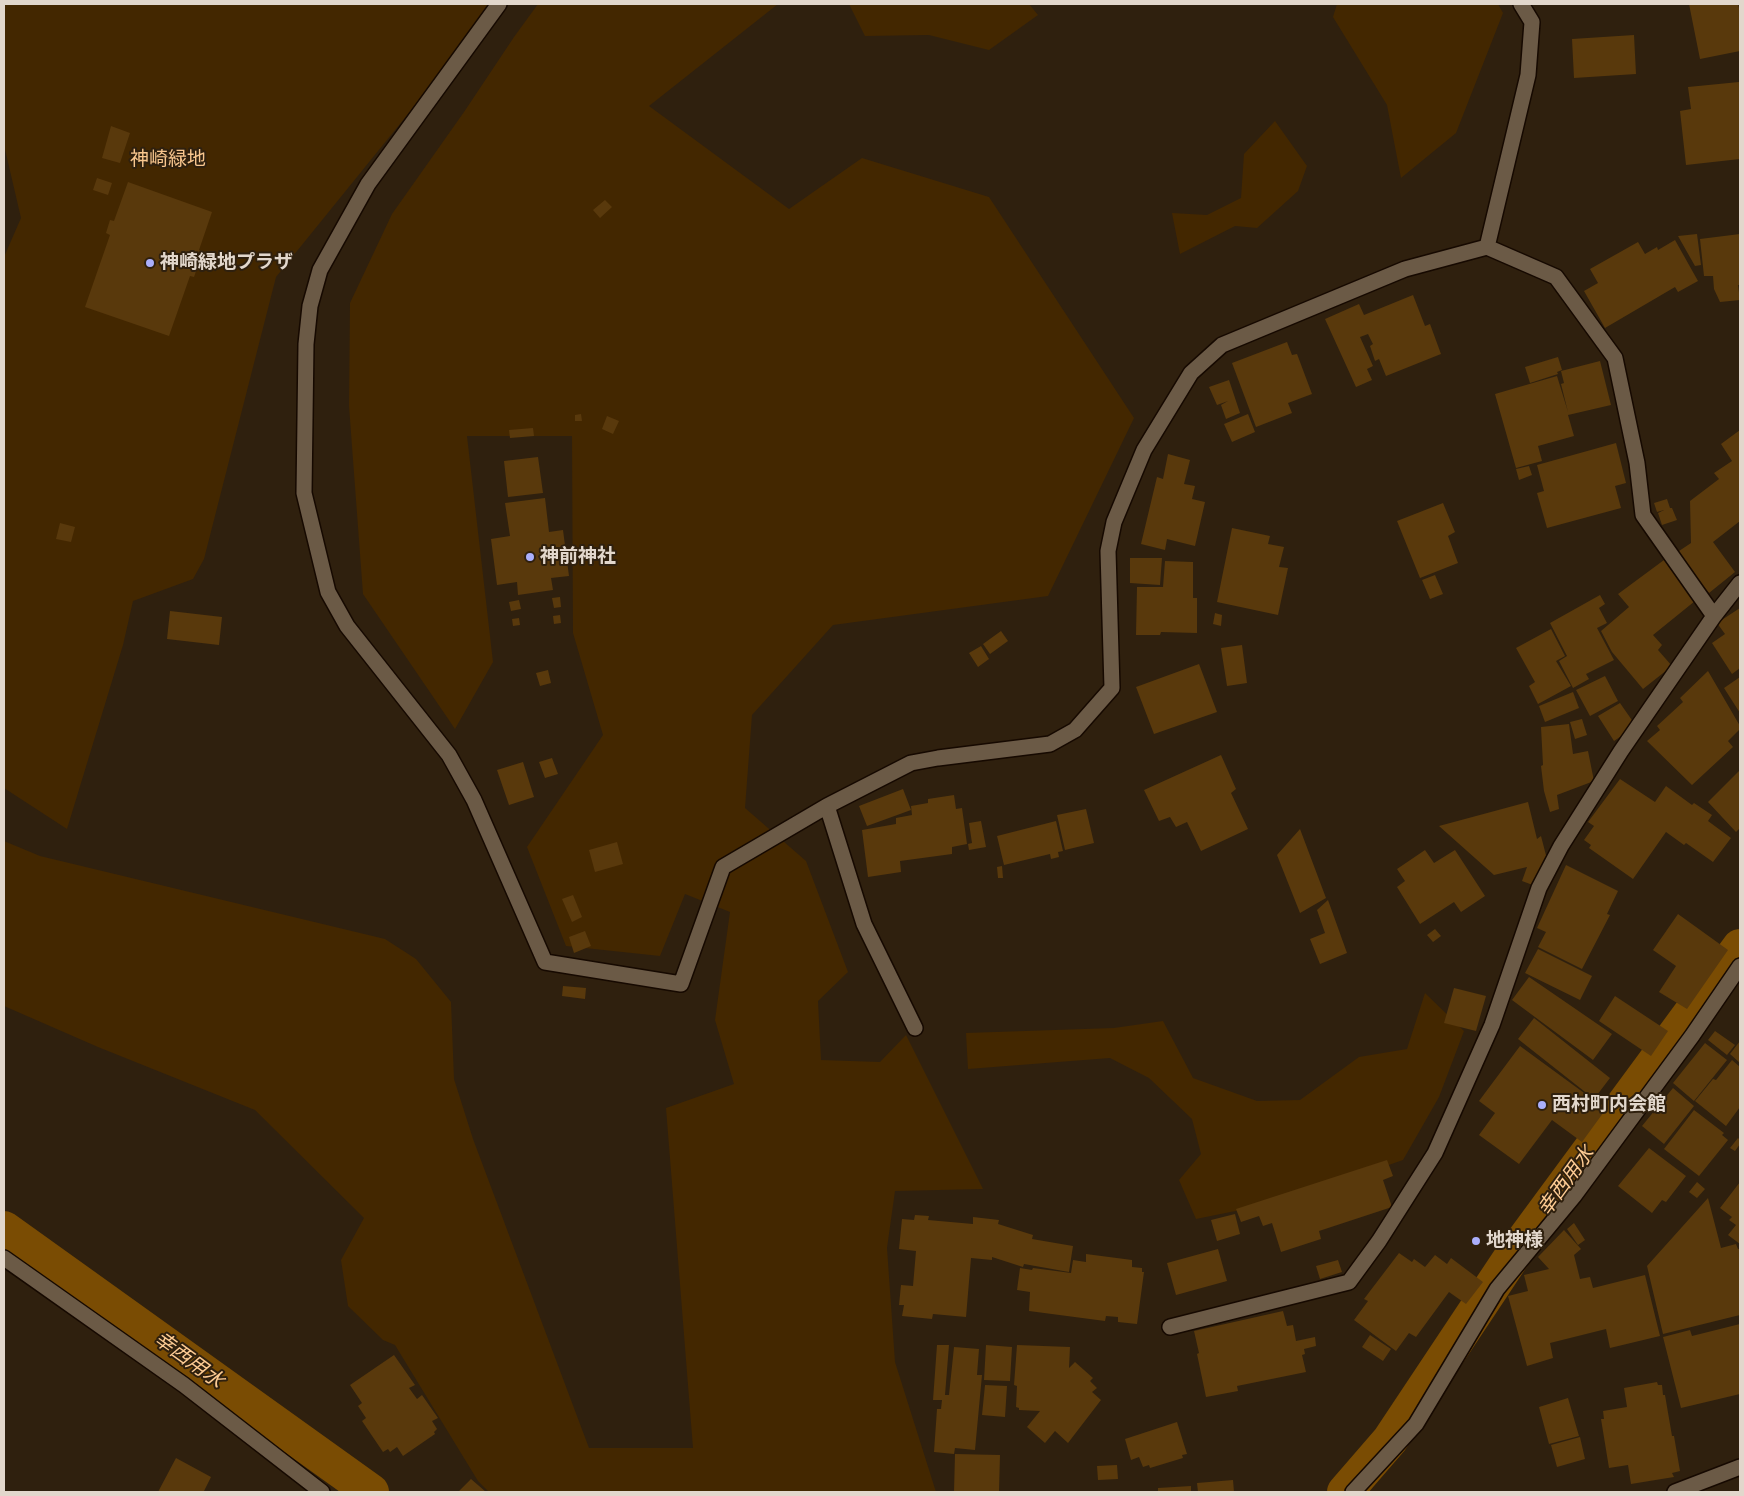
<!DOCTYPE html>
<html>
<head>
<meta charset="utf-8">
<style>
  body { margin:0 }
  #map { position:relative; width:1744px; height:1496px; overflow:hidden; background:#2f200e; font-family:"Sofia Sans Condensed",sans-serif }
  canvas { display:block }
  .frame { position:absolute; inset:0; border:5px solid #e2d7cc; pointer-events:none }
</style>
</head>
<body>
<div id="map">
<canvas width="1744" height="1496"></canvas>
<div class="frame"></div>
</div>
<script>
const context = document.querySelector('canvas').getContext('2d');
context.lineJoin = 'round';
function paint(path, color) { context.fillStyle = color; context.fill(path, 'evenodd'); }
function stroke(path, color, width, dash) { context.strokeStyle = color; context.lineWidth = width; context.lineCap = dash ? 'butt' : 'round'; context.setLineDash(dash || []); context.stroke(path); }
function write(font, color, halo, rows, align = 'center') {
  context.font = font + ' "Sofia Sans Condensed","Noto Sans JP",sans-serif'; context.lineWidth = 4; context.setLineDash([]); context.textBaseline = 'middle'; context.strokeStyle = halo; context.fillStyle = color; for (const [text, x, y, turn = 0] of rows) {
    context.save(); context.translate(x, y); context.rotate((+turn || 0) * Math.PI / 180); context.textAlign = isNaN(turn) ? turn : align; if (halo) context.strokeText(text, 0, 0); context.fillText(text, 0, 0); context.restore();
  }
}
paint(new Path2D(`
  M4,4H497L276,277L204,559L193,579L133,601L123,645L67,829L4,788V257L21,218L4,145Z
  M538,4H778L649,106L789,209L862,158L989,197L1134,418L1048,596L833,625L752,715L745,808L806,861L848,972L818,1001L821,1060L880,1062L906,1035L983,1189L895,1191L887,1248L895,1362L936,1492H489L478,1481L395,1345L383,1340L348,1306L341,1260L364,1218L255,1110L98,1047L4,1006V841L40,856L385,939L416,959L451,1002L454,1079L473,1139L589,1448H693L666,1108L734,1084L715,1020L730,912L685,894L660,956L566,946L527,847L603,735L573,633L572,436H467L493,662L455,729L363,594L349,406L350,303L392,214L464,112L514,37Z
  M849,4H1029L1038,15L989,50L929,35L865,36Z
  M1337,4H1498L1503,13L1456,133L1401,178L1387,105L1333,17Z
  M1275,121L1307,166L1298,191L1257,228L1235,226L1180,254L1172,213L1207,215L1241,198L1244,154Z
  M1425,993L1464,1031L1439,1097L1403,1160L1285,1201L1196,1219L1179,1180L1201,1154L1192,1119L1149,1078L1110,1058L968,1069L966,1033L1114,1028L1163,1021L1193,1078L1257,1101L1300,1100L1359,1057L1407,1049Z`), '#432700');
stroke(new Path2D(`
  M4,1229L371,1492
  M1345,1492L1390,1440L1511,1258L1740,947`), '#7a4c03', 36);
paint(new Path2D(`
  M1689,4H1738L1740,13V51L1700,59Z
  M1634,35L1636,74L1574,78L1572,39Z
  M1739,82L1740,159L1686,165L1680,111L1691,109L1688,87Z
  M111,126L130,133L120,163L102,158Z
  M97,178L112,183L108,195L93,190Z
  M128,182L212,212L199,250L203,251L194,277L190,276L169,336L85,307L110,235L106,233L110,220L114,221Z
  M605,200L612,207L600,218L593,210Z
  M1697,234L1701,265L1695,266L1678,236Z
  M1740,234V285H1738L1740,300L1720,302L1714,289L1713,276H1704L1700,239Z
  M1675,240L1698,281L1678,292L1675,287L1605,328L1584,291L1598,283L1590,269L1638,242L1645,254L1657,247L1658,250Z
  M1413,295L1425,326L1430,324L1441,354L1386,376L1379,359L1375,361L1370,346L1373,344L1368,334L1360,337L1373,366L1367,369L1372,380L1356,387L1325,319L1359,304L1364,315Z
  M1287,342L1292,355L1297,354L1312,394L1288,403L1292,413L1256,427L1232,363Z
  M1558,357L1562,370L1557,372L1558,374L1530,383L1525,367Z
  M1600,361L1611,405L1568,415L1574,436L1538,446L1542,461L1516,468L1495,394L1557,376L1568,412L1561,384L1564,383L1561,371Z
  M1229,380L1240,413L1226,419L1221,405L1228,401L1217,405L1209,387Z
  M581,414L582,421H575V415Z
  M1248,414L1255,432L1232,442L1224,424Z
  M607,416L619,421L613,434L602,429Z
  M533,428L534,436L510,438L509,430Z
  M1740,430V521L1713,542L1735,572L1709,593L1676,553L1691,543L1690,501L1719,479L1714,473L1732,461L1721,444Z
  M1616,443L1626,483L1615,486L1621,508L1547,528L1537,493L1544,491L1537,465Z
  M1168,454L1190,460L1184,484L1195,486L1192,499L1205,502L1195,546L1167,539L1165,550L1141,544L1157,477L1163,479Z
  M538,457L543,493L508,497L504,461Z
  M1529,466L1532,475L1519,480L1516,469Z
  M545,498L549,532L563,530L569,576L551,578L553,590L518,595L517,582L497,585L491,539L510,536L505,503Z
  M1667,499L1670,508H1672L1677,520L1662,525L1658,513L1664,510L1657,512L1654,503Z
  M1443,503L1455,532L1448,536L1458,563L1420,578L1397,521Z
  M60,523L75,527L71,542L56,539Z
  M1232,528L1270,536L1268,544L1284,547L1279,567L1288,568L1278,615L1217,602Z
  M1130,558H1162L1160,585L1130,583Z
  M1664,560L1695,601L1653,635L1662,645L1658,650L1672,666L1643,689L1612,652L1601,631L1629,607L1618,594Z
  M1165,561L1193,562V598H1197V633L1161,632L1160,635H1136L1137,587H1163Z
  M1435,575L1443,594L1430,599L1422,580Z
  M1600,595L1605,604L1599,608L1607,623L1597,628L1614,660L1586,674L1589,679L1573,688L1559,661L1567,656L1550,623Z
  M560,597L561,607L554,608L552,598Z
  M519,600L521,609L511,611L509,602Z
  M1740,608V668L1732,674L1712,643L1725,634L1717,623Z
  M170,611L222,617L219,645L167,639Z
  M1215,613L1222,615L1221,626L1213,624Z
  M560,615L561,623L554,624L553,616Z
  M519,618L520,625L513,626L512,619Z
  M1551,629L1565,656L1556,661L1571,686L1538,704L1529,686L1535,682L1516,648Z
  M1001,631L1008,641L990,654L983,644Z
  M1242,645L1247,683L1227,686L1221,648Z
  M981,646L989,659L978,667L969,653Z
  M1199,664L1217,712L1154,734L1136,687Z
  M548,670L551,683L540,686L536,673Z
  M1708,671L1740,726V729L1728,741L1733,747L1692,785L1647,741L1660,730L1657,726L1683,702L1680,698Z
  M1605,676L1618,701L1590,716L1576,690Z
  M1740,677V713L1724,688Z
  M1573,692L1579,708L1545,722L1539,706Z
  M1620,703L1636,726L1614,741L1598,716Z
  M1582,719L1587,735L1575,739L1570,722Z
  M1569,724L1573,754L1588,751L1594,781L1557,795L1559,809L1550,812L1544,791L1541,766L1543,765L1541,727Z
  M1221,755L1236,789L1231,793L1248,829L1201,851L1187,822L1176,827L1170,817L1159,821L1144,790Z
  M552,758L558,774L545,778L539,762Z
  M523,762L534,797L509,805L497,770Z
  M1740,770V828L1736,832L1708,802Z
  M1620,779L1655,802L1666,786L1692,805L1694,803L1712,815L1708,821L1731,838L1713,862L1686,843L1684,845L1666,832L1633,879L1589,848L1591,845L1584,840L1594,826L1588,822Z
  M903,789L911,810L867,826L859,806Z
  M954,795L956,809L962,808L967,844L952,847V854L900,861L901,872L868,877L862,830L896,824V818L912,815L911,806L928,803V799Z
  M1528,802L1537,839L1541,836L1548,863L1538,887L1522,881L1527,867L1494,875L1439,826Z
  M1086,809L1094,843L1065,850L1057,815Z
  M981,821L986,847L969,850L968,844L972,843L969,823Z
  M1056,821L1063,851L1058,852L1059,857L1051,859L1050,854L1004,865L997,836Z
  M1300,829L1326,898L1300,913L1277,855Z
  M617,842L623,864L595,872L589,850Z
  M1425,850L1434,863L1455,850L1485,896L1461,912L1454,902L1420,924L1397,887L1405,881L1397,869Z
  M1566,865L1618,891L1607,914L1610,915L1582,969L1538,947L1546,932L1537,928Z
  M1002,866L1003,878H998L997,867Z
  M573,895L582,917L572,922L562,899Z
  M1328,900L1347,953L1320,964L1310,939L1325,933L1317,910Z
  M1678,914L1728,950L1687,1009L1659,992L1676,966L1653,950Z
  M1435,929L1441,936L1433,942L1427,935Z
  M585,931L591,946L574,953L569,937Z
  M1538,949L1592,976L1580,1000L1525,973Z
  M1529,977L1612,1034L1593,1060L1512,1000Z
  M563,986L586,988L585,999L562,996Z
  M1454,988L1486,996L1476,1031L1444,1023Z
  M1615,996L1668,1031L1651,1056L1599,1021Z
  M1534,1018L1610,1078L1594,1099L1518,1039Z
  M1715,1031L1735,1045L1727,1055L1708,1040Z
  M1740,1041V1063L1730,1054Z
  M1705,1043L1727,1060L1694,1101L1673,1083Z
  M1520,1046L1606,1109L1582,1142L1552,1120L1519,1164L1479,1135L1495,1113L1479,1101Z
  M1732,1060L1740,1067V1107L1726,1126L1695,1101L1713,1079L1716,1080Z
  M1673,1088L1694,1106L1664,1144L1642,1126Z
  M1694,1110L1724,1133L1722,1135L1728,1140L1699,1176L1664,1149Z
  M1738,1138L1740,1140V1144L1735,1151L1730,1148Z
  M1649,1148L1686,1176L1666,1202L1662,1200L1652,1213L1618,1186Z
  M1387,1160L1393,1176L1383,1180L1392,1207L1319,1231L1321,1239L1281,1252L1272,1223L1263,1226L1259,1216L1241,1222L1236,1209Z
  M1697,1182L1705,1189L1697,1198L1689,1192Z
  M1740,1182V1244L1728,1235L1736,1225L1729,1220L1732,1217L1720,1208Z
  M1708,1198L1721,1248L1736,1244L1738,1249H1740V1315L1663,1334L1647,1266Z
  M1235,1214L1240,1234L1217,1241L1211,1220Z
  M915,1215L929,1216L928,1220L973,1224V1217L999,1220L998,1224L1033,1235L1032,1239L1073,1246L1069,1272L1024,1264L1023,1267L992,1257V1260L971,1258L966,1317L933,1314L932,1319L902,1316L904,1305H899L901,1285L913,1286L916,1251L899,1249L902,1219L914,1220Z
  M1574,1223L1585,1240L1578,1245L1567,1229Z
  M1564,1230L1581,1249L1574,1255L1580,1279L1590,1277L1593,1288L1645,1275L1660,1336L1610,1348L1606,1329L1550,1343L1553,1358L1527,1366L1508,1296L1528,1291L1524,1275L1549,1269L1538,1257Z
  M1218,1249L1227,1281L1176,1295L1167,1263Z
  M1399,1253L1412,1262L1414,1259L1425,1267L1435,1255L1447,1264L1451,1258L1483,1282L1466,1304L1449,1292L1416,1337L1409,1333L1396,1351L1354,1320L1368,1301L1364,1299Z
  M1086,1254L1132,1260V1267L1142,1268V1272H1144L1137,1324L1118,1322V1317L1106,1316L1105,1321L1029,1311L1030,1292L1017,1290L1020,1268L1032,1270L1033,1268L1071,1273L1073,1260L1086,1262Z
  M1338,1260L1342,1272L1320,1279L1316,1266Z
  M1283,1311L1287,1326L1293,1325L1296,1341L1315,1337L1316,1346L1304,1349L1305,1354L1302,1355L1306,1372L1237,1386L1238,1391L1206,1397L1197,1354L1199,1353L1194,1331Z
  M1740,1324V1394L1681,1408L1663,1337L1690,1330L1692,1336Z
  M1370,1335L1391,1349L1383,1361L1362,1347Z
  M937,1345H949L945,1395H949L954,1347L979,1349L977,1375H982L975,1450L955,1448L954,1454L934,1452L937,1409H941L942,1400H933Z
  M986,1345L1012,1347L1010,1381L984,1380Z
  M1017,1345L1070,1347L1069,1368L1075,1362L1093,1378L1090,1381L1097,1388L1092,1392L1101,1400L1068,1443L1055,1431L1045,1443L1027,1427L1040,1411L1019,1410V1408L1016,1407L1017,1386L1014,1385Z
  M394,1355L415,1385L409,1388L417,1399L422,1395L438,1418L432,1421L437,1429L434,1432L435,1434L403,1456L397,1447L390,1452L388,1449L383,1452L362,1421L366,1418L358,1406L362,1403L350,1385Z
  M1657,1382L1658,1385H1662L1663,1395H1665L1672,1436H1674L1680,1471L1672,1473L1674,1477L1631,1484L1628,1465L1609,1468L1601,1419H1604L1603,1411L1627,1407L1624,1388Z
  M985,1385L1007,1386L1005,1417L982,1415Z
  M1568,1398L1579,1436L1549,1444L1539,1407Z
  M1177,1422L1187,1454L1182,1455L1183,1458L1150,1468L1149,1465L1143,1467L1139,1457L1131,1460L1125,1439Z
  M1580,1437L1585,1459L1557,1467L1551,1445Z
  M955,1454L1000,1455L999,1492H954Z
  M176,1458L211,1477L204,1491L207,1492H158Z
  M1117,1465L1118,1479L1098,1480L1097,1466Z
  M471,1479L486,1492H458Z
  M1233,1480L1234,1492H1198L1197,1483Z
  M1191,1486V1492H1158V1488Z`), '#59390c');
const minor = new Path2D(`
  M499,4L368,184L320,270L310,306L306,344L304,493L328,592L347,626L449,755L474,800L545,962L681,984L723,867L827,806L911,763L938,758L1050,744L1075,730L1112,688L1108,551L1114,522L1144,450L1191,373L1222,345L1405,269L1487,247L1556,277L1615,358L1637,463L1643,515L1714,616
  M1487,247L1528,75L1532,22L1521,4
  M827,806L864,924L915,1028
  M4,1258L184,1385L322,1492
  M1170,1327L1349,1282L1379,1241L1435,1153L1492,1025L1539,888L1561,846L1621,751L1714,616L1740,583
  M1353,1492L1416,1424L1497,1289L1574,1196L1692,1036L1740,966
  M1675,1492L1740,1467`);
stroke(minor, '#160900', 18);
stroke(minor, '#6b5a46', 15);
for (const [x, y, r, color] of [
  [150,263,5,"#abaffb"],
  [530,557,5,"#abaffb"],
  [1542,1105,5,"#abaffb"],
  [1476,1241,5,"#abaffb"]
]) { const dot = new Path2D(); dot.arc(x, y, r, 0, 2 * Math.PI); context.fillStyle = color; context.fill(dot); stroke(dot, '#2f200e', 2); }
write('19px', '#f8c68e', '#2f200e', [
  ["神崎緑地",168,160]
]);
write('bold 19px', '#e2d7cc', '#2f200e', [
  ["神崎緑地プラザ",160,263],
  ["神前神社",540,557],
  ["西村町内会館",1552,1105],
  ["地神様",1486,1241]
], 'left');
write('italic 20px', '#fecc94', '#2f200e', [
  ["幸西用水",1567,1182,-54],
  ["幸西用水",188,1361,36]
]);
</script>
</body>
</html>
